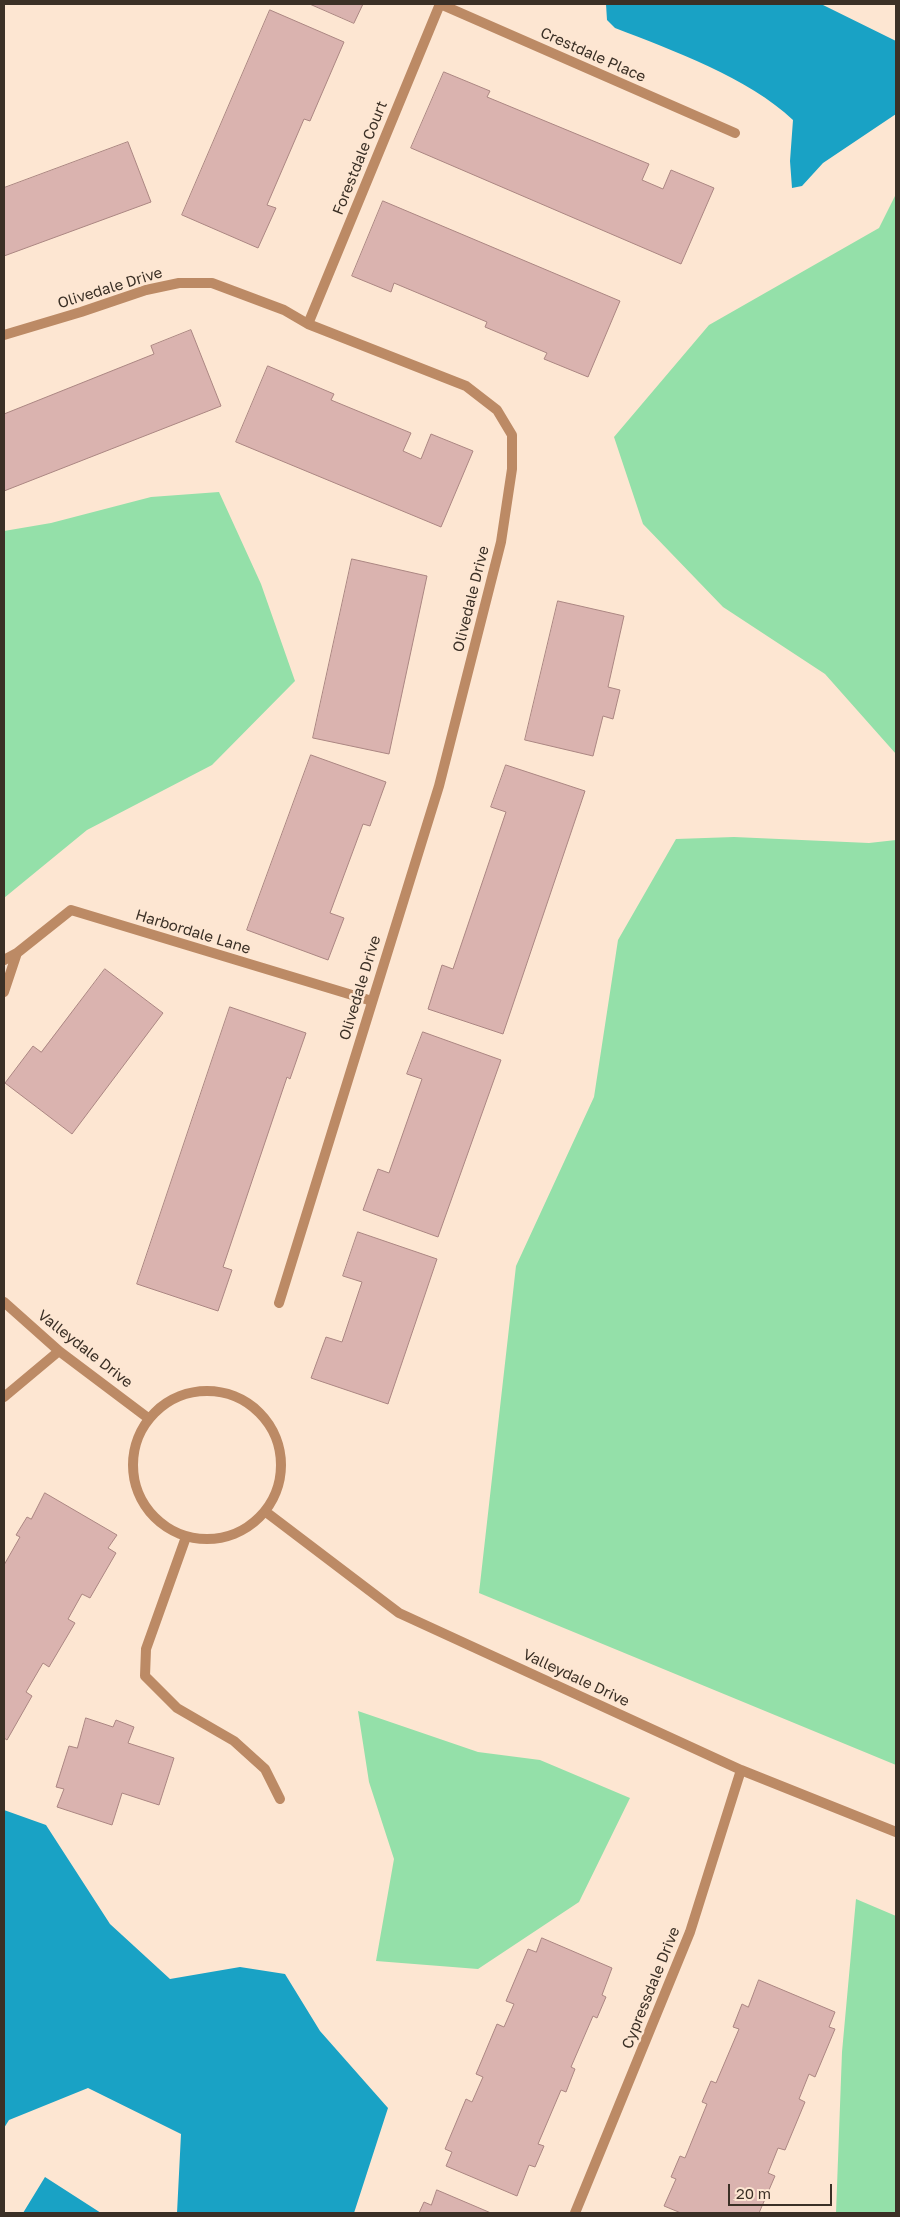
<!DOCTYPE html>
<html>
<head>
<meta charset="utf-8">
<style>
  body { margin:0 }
  #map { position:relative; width:900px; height:2217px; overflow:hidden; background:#fde6d2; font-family:"Golos Text",sans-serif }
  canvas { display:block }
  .frame { position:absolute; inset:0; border:5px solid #3b3026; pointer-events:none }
  .scale { position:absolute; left:728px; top:2184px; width:104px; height:22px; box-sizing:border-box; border:2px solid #3b3026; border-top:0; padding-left:6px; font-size:15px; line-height:18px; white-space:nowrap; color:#3b3026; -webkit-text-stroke:4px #fde6d2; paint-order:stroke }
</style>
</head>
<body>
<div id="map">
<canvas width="900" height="2217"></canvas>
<div class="frame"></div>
<div class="scale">20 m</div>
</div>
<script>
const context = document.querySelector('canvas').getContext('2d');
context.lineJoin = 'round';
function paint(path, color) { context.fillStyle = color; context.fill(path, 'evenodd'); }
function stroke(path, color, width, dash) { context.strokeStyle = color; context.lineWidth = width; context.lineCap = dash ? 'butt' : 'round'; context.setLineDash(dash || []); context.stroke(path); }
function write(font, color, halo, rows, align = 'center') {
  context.font = font + ' "Golos Text",sans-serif'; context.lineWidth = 5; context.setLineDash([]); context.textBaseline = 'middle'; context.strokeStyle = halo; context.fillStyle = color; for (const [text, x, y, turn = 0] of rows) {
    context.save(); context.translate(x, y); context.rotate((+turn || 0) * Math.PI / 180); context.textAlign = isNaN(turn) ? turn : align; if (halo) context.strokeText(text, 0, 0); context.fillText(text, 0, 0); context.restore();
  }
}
paint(new Path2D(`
  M896,194V754L825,674L723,607L643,524L614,437L709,325L879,228Z
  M219,492L261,584L295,681L212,765L87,830L4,898V531L51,523L151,497Z
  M734,837L869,843L896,840V1765L479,1593L516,1266L594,1097L618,940L676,839Z
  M358,1711L478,1752L540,1760L630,1798L579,1902L478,1969L376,1961L394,1859L369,1782Z
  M856,1899L896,1916V2213H836L842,2052Z`), '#94e0a9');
paint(new Path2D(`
  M606,4H821L896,41V114L823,163L802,186L792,188L790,161L793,120C749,78 672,50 615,28L607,20Z
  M4,1810L46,1825L110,1924L170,1979L240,1967L285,1974L320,2031L388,2108L354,2213H177L181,2134L88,2088L9,2120L4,2128Z
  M45,2177L101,2213H23Z`), '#19a2c5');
const building = new Path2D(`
  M310,4H363L354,23Z
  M270,10L344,42L310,121L304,119L267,205L276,208L258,248L182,215Z
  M444,72L490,91L487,97L649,164L642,180L663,189L671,170L714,188L681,264L411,148Z
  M128,142L151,202L4,256V188Z
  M383,201L620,301L588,377L544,359L547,353L485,327L487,322L394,283L391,292L352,276Z
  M191,330L221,406L4,491V414L154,354L151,346Z
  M268,366L334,394L331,400L411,433L403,451L421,459L431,434L473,451L441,527L236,442Z
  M352,559L427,576L389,754L313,738Z
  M558,601L624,616L608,687L620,690L613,719L603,716L593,756L525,740Z
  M311,755L386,782L370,826L363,824L330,913L344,918L328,960L247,930Z
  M506,765L585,791L503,1034L428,1009L442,965L453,969L506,812L491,807Z
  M105,969L163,1013L72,1134L5,1083L33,1046L41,1052Z
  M230,1007L306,1033L290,1079L287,1077L223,1267L232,1270L218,1311L137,1284Z
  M423,1032L501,1060L438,1237L363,1210L378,1169L389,1173L422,1079L407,1074Z
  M358,1232L437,1259L388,1404L311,1378L326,1337L342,1342L362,1282L343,1276Z
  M45,1493L117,1535L108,1548L116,1553L90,1598L82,1594L68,1619L75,1623L49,1667L43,1663L26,1692L32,1696L7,1740L4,1738V1565L20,1537L16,1535L27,1517L31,1519Z
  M86,1718L113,1727L116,1720L134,1727L128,1743L174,1758L159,1805L122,1793L112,1825L57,1807L64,1789L56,1787L69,1746L77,1748Z
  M542,1938L612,1968L602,1995L606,1997L597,2018L593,2016L571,2067L575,2069L566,2092L561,2090L538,2144L544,2146L535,2167L529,2165L517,2196L446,2166L452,2152L445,2149L466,2099L472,2102L483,2077L476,2074L497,2024L504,2027L514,2004L506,2001L528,1949L536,1952Z
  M759,1980L835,2012L829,2027L835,2029L815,2077L809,2074L799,2099L805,2102L785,2150L778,2148L768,2173L775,2176L759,2213H681L664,2206L676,2179L671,2177L680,2156L685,2158L707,2104L702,2102L711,2081L716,2083L739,2029L733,2027L742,2004L748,2007Z
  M437,2190L491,2213H419L424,2202L431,2205Z`);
paint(building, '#dab3af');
stroke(building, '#ab8682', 1);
stroke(new Path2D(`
  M186,1537L146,1649L145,1676L177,1708L234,1741L265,1769L280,1799`), '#bc8a65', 10);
stroke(new Path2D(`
  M440,4L735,133
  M308,324L440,4
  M4,335L81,312L146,290L179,283H212L284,310L308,324L466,386L497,410L512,435V469L501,542L439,786L279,1303
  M4,960L17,953L71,910L372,1001
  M4,992L17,953
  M4,1302L59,1351L148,1418
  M133 1465a74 74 0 1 1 148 0a74 74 0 1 1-148 0Z
  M4,1397L59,1351
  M266,1512L399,1613L741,1770L896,1832
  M575,2213L690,1932L741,1770`), '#bc8a65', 10);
write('15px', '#3b3026', '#fde6d2', [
  ["Crestdale Place",593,55,24],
  ["Forestdale Court",360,158,-68],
  ["Olivedale Drive",110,288,-17],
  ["Olivedale Drive",471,599,-76],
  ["Harbordale Lane",193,932,17],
  ["Olivedale Drive",360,988,-73],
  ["Valleydale Drive",85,1349,38],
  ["Valleydale Drive",576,1678,25],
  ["Cypressdale Drive",651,1988,-68]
]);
</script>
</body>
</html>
